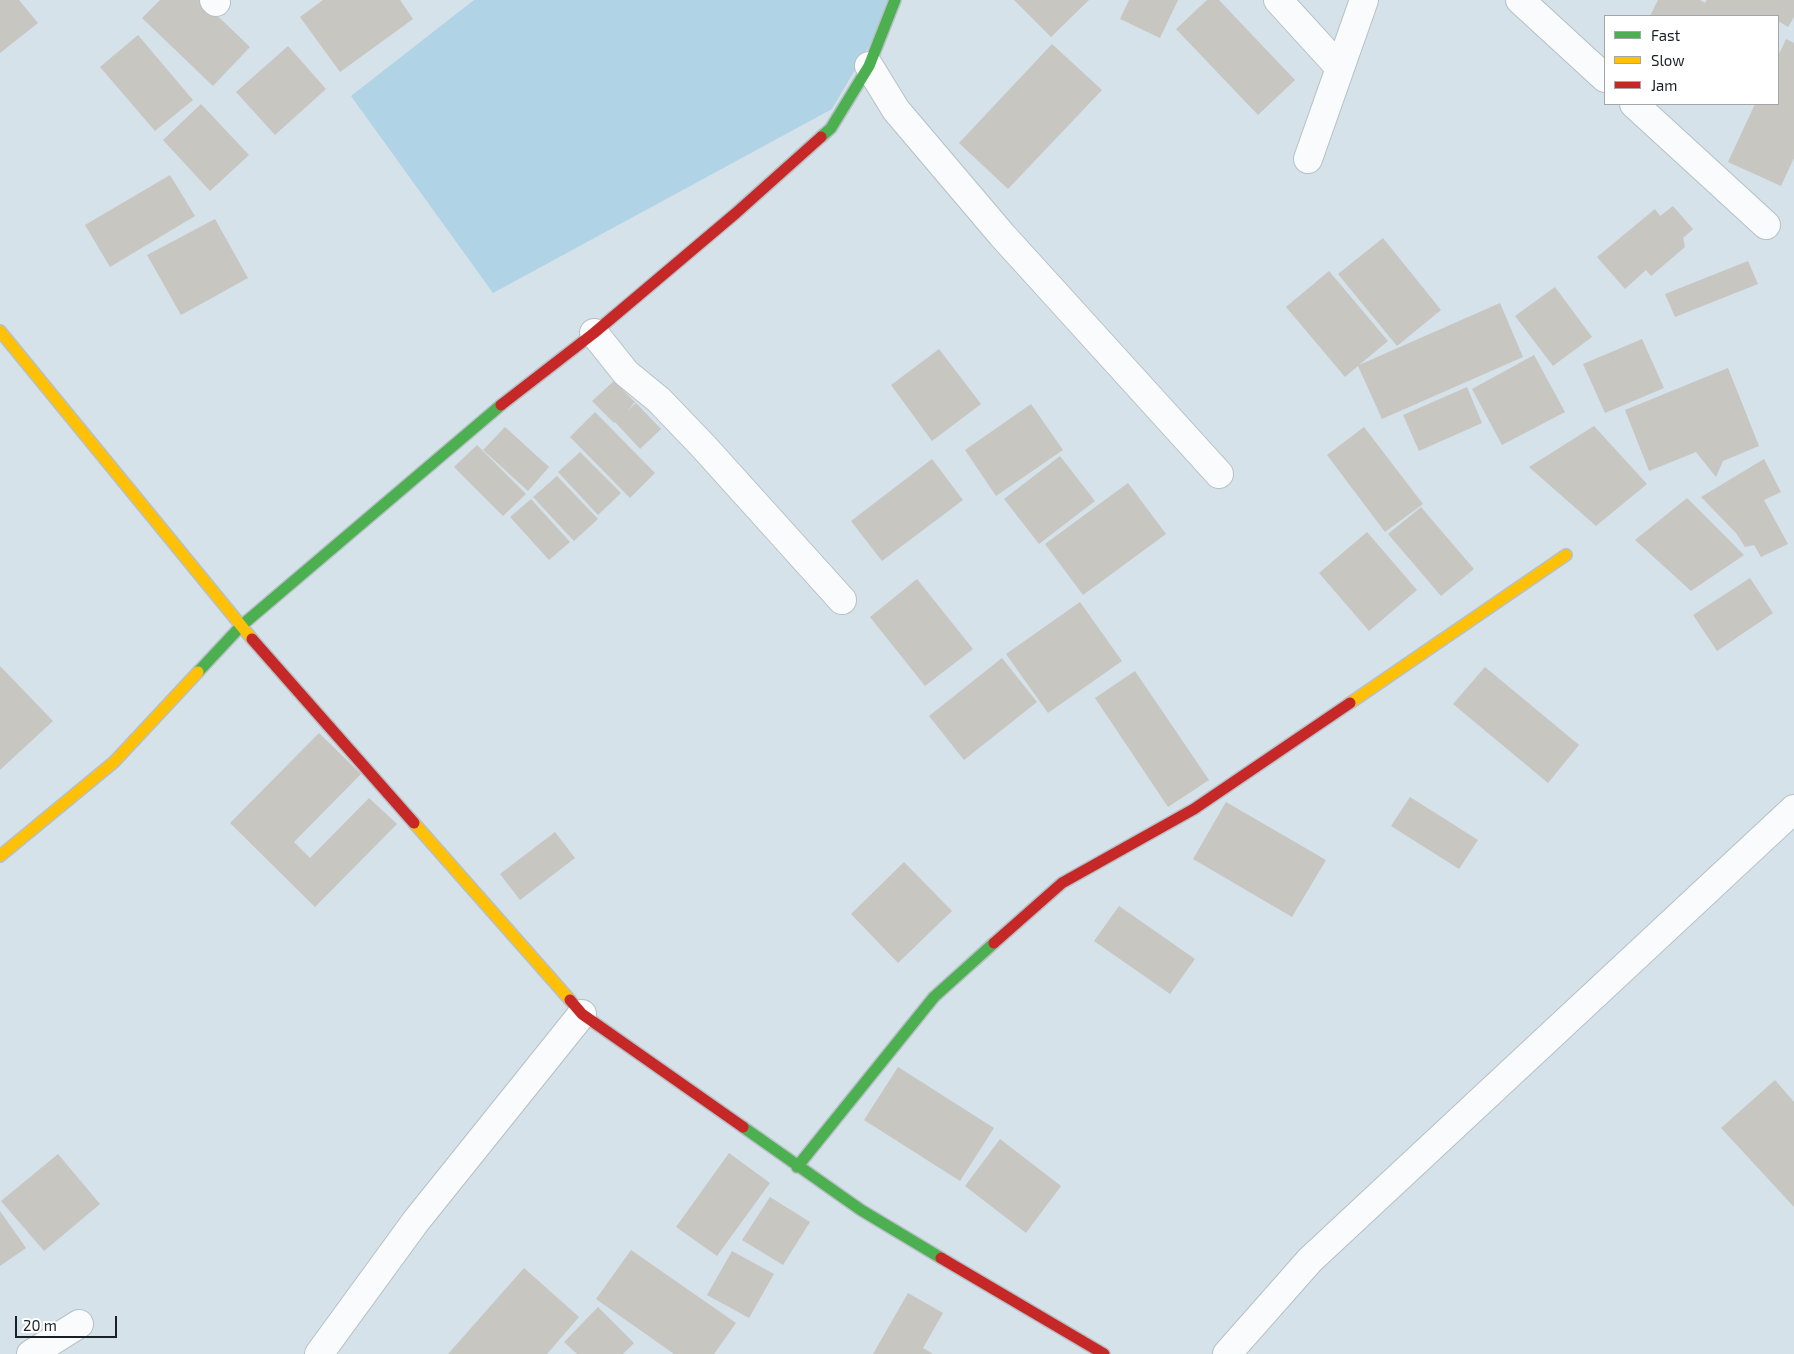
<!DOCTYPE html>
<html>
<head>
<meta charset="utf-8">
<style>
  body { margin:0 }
  #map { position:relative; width:1794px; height:1354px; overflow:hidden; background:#d5e2e9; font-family:"Exo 2",sans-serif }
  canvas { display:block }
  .legend { position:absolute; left:1604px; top:15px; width:175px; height:90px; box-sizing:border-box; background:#fff; border:1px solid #a3a6a8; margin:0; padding:6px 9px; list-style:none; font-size:15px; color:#192126 }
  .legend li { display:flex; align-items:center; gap:10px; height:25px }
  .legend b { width:25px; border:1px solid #a3a6a8 }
  .scale { position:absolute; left:15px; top:1316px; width:102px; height:22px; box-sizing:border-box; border:2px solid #192126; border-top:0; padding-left:6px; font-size:15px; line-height:18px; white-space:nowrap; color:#192126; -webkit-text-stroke:4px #fff; paint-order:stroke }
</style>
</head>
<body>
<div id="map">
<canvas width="1794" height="1354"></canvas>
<ul class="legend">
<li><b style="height:6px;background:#4caf50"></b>Fast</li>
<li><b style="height:6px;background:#ffc107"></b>Slow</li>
<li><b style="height:6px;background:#c62828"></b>Jam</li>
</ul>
<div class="scale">20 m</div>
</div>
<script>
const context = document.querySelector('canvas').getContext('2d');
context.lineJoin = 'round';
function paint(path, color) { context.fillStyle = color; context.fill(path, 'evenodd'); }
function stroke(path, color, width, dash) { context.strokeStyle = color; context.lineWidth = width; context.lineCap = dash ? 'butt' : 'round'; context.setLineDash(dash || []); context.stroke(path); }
paint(new Path2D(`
  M474,0H896L832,109L493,293L351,96Z`), '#b0d3e5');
paint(new Path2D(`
  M0,0H19L38,23L0,53Z
  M160,0H201L250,47L213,86L142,18Z
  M323,0H400L413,19L340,72L300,17Z
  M1014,0H1089L1051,37Z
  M1129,0H1178L1160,38L1120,19Z
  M1207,0H1219L1295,80L1258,115L1176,29Z
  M1658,0H1700L1705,3L1707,0H1794V17L1788,27L1778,21V16H1650Z
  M138,35L193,100L155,131L100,67Z
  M1786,39L1794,43V158L1781,186L1728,162L1755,104H1778V56Z
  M1052,44L1102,90L1008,189L959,143Z
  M288,46L326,89L275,135L236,92Z
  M201,104L249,155L210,191L163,140Z
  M170,175L195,216L110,267L85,225Z
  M1673,206L1693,229L1683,238L1685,247L1651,276L1646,270L1625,289L1597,257L1655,209L1660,216Z
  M215,219L248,278L181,315L147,255Z
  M1383,238L1441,310L1397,346L1338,274Z
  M1748,261L1758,284L1675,317L1665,294Z
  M1329,271L1388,341L1359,365L1500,303L1523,357L1382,419L1358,366L1345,377L1286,307Z
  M1555,287L1592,337L1553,366L1515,316Z
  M1642,339L1664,388L1605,413L1583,364Z
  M939,349L981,404L932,441L891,385Z
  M1534,355L1565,412L1502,445L1472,389Z
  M1728,368L1759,446L1723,461L1716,477L1696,452L1649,471L1625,410Z
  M614,381L635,402L627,411L636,403L661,429L640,449L615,422L614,423L592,401Z
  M1467,387L1482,423L1419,451L1403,415Z
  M1031,404L1063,450L996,496L965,450Z
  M595,412L655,473L630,498L570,437Z
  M1594,426L1647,484L1596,526L1529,467Z
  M505,427L549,467L528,491L483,450Z
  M1364,427L1423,504L1385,532L1327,455Z
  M477,445L526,494L503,516L454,467Z
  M580,452L621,493L598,515L558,472Z
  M1060,456L1095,501L1039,544L1004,499Z
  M932,459L963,500L882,561L851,521Z
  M1764,459L1781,492L1764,500L1788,544L1761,557L1754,545L1745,547L1736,533L1701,497Z
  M557,476L598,519L574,541L533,497Z
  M1128,483L1166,534L1083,595L1045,544Z
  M1687,498L1744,555L1691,591L1635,540Z
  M531,499L570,542L549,560L510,517Z
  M1421,507L1474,569L1441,596L1388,534Z
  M1367,532L1417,590L1369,631L1319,573Z
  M1750,578L1773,613L1717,651L1693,615Z
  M917,579L973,649L925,686L870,617Z
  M1080,602L1122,661L1048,713L1006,654Z
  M1002,658L1037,702L964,760L929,716Z
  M0,666L53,721L0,770Z
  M1485,667L1579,745L1548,783L1453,704Z
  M1135,671L1209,780L1168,807L1095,698Z
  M319,733L361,774L294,842L310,858L369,798L397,824L315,907L230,823Z
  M1410,797L1478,840L1459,869L1391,826Z
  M1226,802L1326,860L1292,917L1193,859Z
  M555,832L575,858L520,900L500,874Z
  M904,862L952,911L898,963L851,914Z
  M1119,906L1195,959L1170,994L1094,941Z
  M898,1067L994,1128L960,1181L864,1120Z
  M1775,1080L1794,1102V1207L1721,1128Z
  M1000,1139L1061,1186L1026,1233L965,1186Z
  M729,1153L770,1183L717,1256L676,1227Z
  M58,1154L100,1204L44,1251L1,1201Z
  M770,1197L810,1222L783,1265L742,1240Z
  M0,1211L26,1248L0,1266Z
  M631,1250L736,1323L714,1354H674L596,1299Z
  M732,1251L774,1274L749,1318L707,1295Z
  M524,1268L579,1317L547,1354H448Z
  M908,1293L943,1313L923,1348L933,1354H873Z
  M598,1307L634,1343L623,1354H577L564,1342Z`), '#c7c6c1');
const street = new Path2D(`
  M214,0L216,2
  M1278,0L1340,68
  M1520,0L1605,78
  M869,66L896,110L1002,235L1219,474
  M1634,104L1766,225
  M1308,159L1364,0
  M594,333L626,373L659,400L704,447L842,600
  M31,1354L79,1324
  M319,1354L416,1221L582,1014
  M1227,1354L1310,1260L1794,809`);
const fast = new Path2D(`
  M821,137L831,128L869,66L895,0
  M198,672L241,626L501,405
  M743,1127L861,1210L941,1258
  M797,1167L934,997L994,943`);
const slow = new Path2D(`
  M0,331L252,639
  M1350,703L1566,555
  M414,823L570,1000
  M0,856L114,762L198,672`);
const jam = new Path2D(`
  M501,405L594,333L736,213L821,137
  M252,639L414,823
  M994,943L1062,883L1194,809L1350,703
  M570,1000L582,1014L743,1127
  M941,1258L1104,1354`);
stroke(street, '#b6c0c6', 30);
stroke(fast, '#b6c0c6', 14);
stroke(slow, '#b6c0c6', 14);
stroke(jam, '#b6c0c6', 14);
stroke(street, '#f9fbfc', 28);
stroke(fast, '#4caf50', 11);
stroke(slow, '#ffc107', 11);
stroke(jam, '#c62828', 11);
</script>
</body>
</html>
